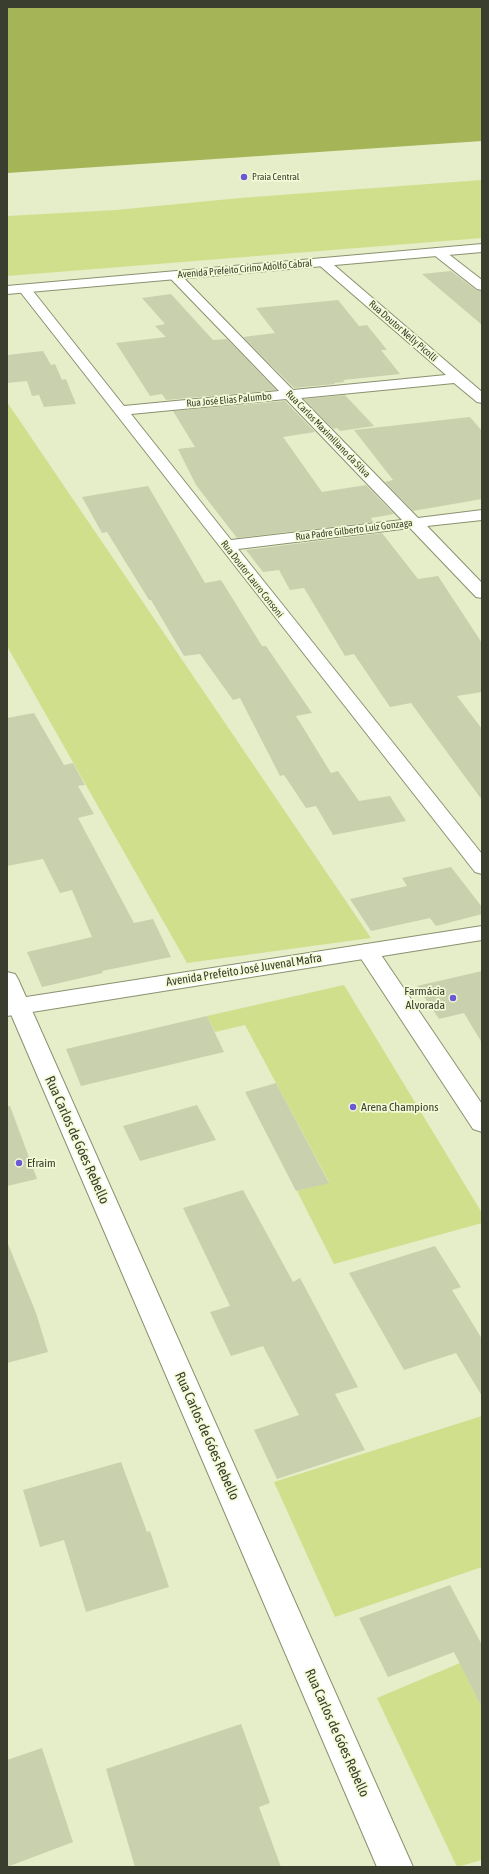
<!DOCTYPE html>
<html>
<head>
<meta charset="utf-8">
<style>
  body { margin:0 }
  #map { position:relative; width:489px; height:1874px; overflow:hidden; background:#e5edc9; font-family:"Asap Condensed",sans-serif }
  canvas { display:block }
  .frame { position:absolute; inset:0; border:8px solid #3a3e2f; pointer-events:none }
</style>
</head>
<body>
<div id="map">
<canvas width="489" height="1874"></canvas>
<div class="frame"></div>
</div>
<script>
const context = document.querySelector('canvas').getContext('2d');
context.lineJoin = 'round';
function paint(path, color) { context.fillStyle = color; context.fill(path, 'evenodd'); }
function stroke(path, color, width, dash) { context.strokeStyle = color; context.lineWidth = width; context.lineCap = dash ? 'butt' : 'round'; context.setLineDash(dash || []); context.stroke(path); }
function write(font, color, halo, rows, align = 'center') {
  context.font = font + ' "Asap Condensed",sans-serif'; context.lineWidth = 3.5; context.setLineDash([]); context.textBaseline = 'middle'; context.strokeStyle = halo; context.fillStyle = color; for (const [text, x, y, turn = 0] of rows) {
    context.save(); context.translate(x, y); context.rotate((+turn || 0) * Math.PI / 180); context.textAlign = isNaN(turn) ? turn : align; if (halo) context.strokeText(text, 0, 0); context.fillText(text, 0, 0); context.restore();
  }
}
paint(new Path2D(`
  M482,180V238L7,276V216L116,210L240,198Z
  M7,402L371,938L187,963L7,646Z
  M344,985L482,1213V1223L334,1264L297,1191L329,1182L245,1025L215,1032L207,1016Z
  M482,1416V1567L335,1617L274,1482Z
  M460,1663L482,1708V1860L457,1867L377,1698Z`), '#d0df8c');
paint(new Path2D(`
  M7,7H482V141L7,173Z`), '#a5b457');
paint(new Path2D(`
  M451,271L476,290L482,291V325L422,274Z
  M171,294L213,340L227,339L276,390L166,400L162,394L150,396L116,343L166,337L155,326L165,324L142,298Z
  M338,300L359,326L367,325L387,350H381L400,374L343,380L345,382L334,383L335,384L294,388L243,337L275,333L256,308Z
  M43,351L51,365L55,364L62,380L66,379L76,404L44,407L39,395L32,396L27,381L7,383V355Z
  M345,395L374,426L340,431L337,428L333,429L304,399Z
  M285,401L315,432L283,437L322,492L366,485L394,514L371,518L373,522L237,538L196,485L178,449L195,447L173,411Z
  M470,417L482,431V499L413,511L385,482L393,480L354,430Z
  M148,486L205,583L221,580L262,646H266L312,713L296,716L331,773L338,771L359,801L390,796L406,821L333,835L316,806L306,808L284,775L280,776L240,698L233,700L200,654L184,656L151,600H149L107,532L102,533L82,497Z
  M382,533L418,579L438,576L482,643V692L457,696L482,729V800L411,703L390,707L354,654L345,656L304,588L290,590L279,570L263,572L246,550Z
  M34,713L64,765L73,763L85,785L78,786L94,814L78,818L134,923L153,919L171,957L102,971L103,973L42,987L27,952L92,937L72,890L60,893L43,859L7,866V718Z
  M451,867L482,907V914L436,926L430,918L371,931L350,899L407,886L402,878Z
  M482,971V1043L464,1013L439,1019L417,986Z
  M207,1016L224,1052L81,1086L66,1049Z
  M276,1083L329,1183L296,1191L245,1092Z
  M197,1105L216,1140L140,1161L123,1126Z
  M7,1106H10L37,1179L7,1186Z
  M243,1190L293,1282L300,1278L358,1387L335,1394L365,1450L277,1479L254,1430L299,1415L263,1346L231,1356L210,1312L230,1306L183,1208Z
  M8,1244L36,1313L48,1352L7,1363Z
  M435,1246L461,1287L452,1290L482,1339V1396L456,1353L404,1370L349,1273Z
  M121,1462L147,1532L150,1531L169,1587L86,1612L64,1540L40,1547L23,1490Z
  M450,1585L482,1645V1708L454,1652L388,1677L359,1618Z
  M241,1724L270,1803L259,1807L281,1867H135L106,1769Z
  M42,1748L73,1842L7,1867V1760Z`), '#c9d0ad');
const minor = new Path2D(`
  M438,248L442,249L482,280V290L477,289L434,255L432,252L434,249Z
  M323,258L327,259L482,392V403L477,402L454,383L301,398L418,518L482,510V520L427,526L482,583V598L476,597L410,528L238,549L482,854V874L475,872L18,289L19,286H29L124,406L279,391L170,278L168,275L170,272H178L293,390L446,375L319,265L317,262L319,259ZM286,399L402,520L231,540L131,414Z
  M367,944L375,946L482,1104V1132L473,1129L356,951L359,946Z
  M7,972L15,974L18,979L413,1867H377L7,1005Z`);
const major = new Path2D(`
  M482,244V252L7,294V286Z
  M482,926V940L7,1016V1000Z`);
stroke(minor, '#8a916f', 2);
stroke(major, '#8a916f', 2);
paint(minor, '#fff');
paint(major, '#fff');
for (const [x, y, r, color] of [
  [244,177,4,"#6a59d2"],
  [453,998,4,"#6a59d2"],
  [353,1107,4,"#6a59d2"],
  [19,1163,4,"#6a59d2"]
]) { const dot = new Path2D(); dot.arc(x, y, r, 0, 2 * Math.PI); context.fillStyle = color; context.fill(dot); stroke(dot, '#f2fad6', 1.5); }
write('10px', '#3a3e2f', '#f2fad6', [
  ["Praia Central",252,177]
], 'left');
write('10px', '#3a3e2f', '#f2fad6', [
  ["Avenida Prefeito Cirino Adolfo Cabral",245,269,-5],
  ["Rua Doutor Nelly Picolli",403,331,41],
  ["Rua José Elias Palumbo",229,400,-5],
  ["Rua Carlos Maximiliano da Silva",328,434,46],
  ["Rua Padre Gilberto Luiz Gonzaga",354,530,-7],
  ["Rua Doutor Lauro Consoni",252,579,52]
]);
write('12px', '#3a3e2f', '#f2fad6', [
  ["Avenida Prefeito José Juvenal Mafra",244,970,-9]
]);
write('12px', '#3a3e2f', '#f2fad6', [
  ["Farmácia",445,991,"right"],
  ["Alvorada",445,1005,"right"],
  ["Arena Champions",361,1107],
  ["Efraim",27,1163]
], 'left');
write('14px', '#3a3e2f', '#f2fad6', [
  ["Rua Carlos de Góes Rebello",77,1140,66],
  ["Rua Carlos de Góes Rebello",207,1436,66],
  ["Rua Carlos de Góes Rebello",337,1733,66]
]);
</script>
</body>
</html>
